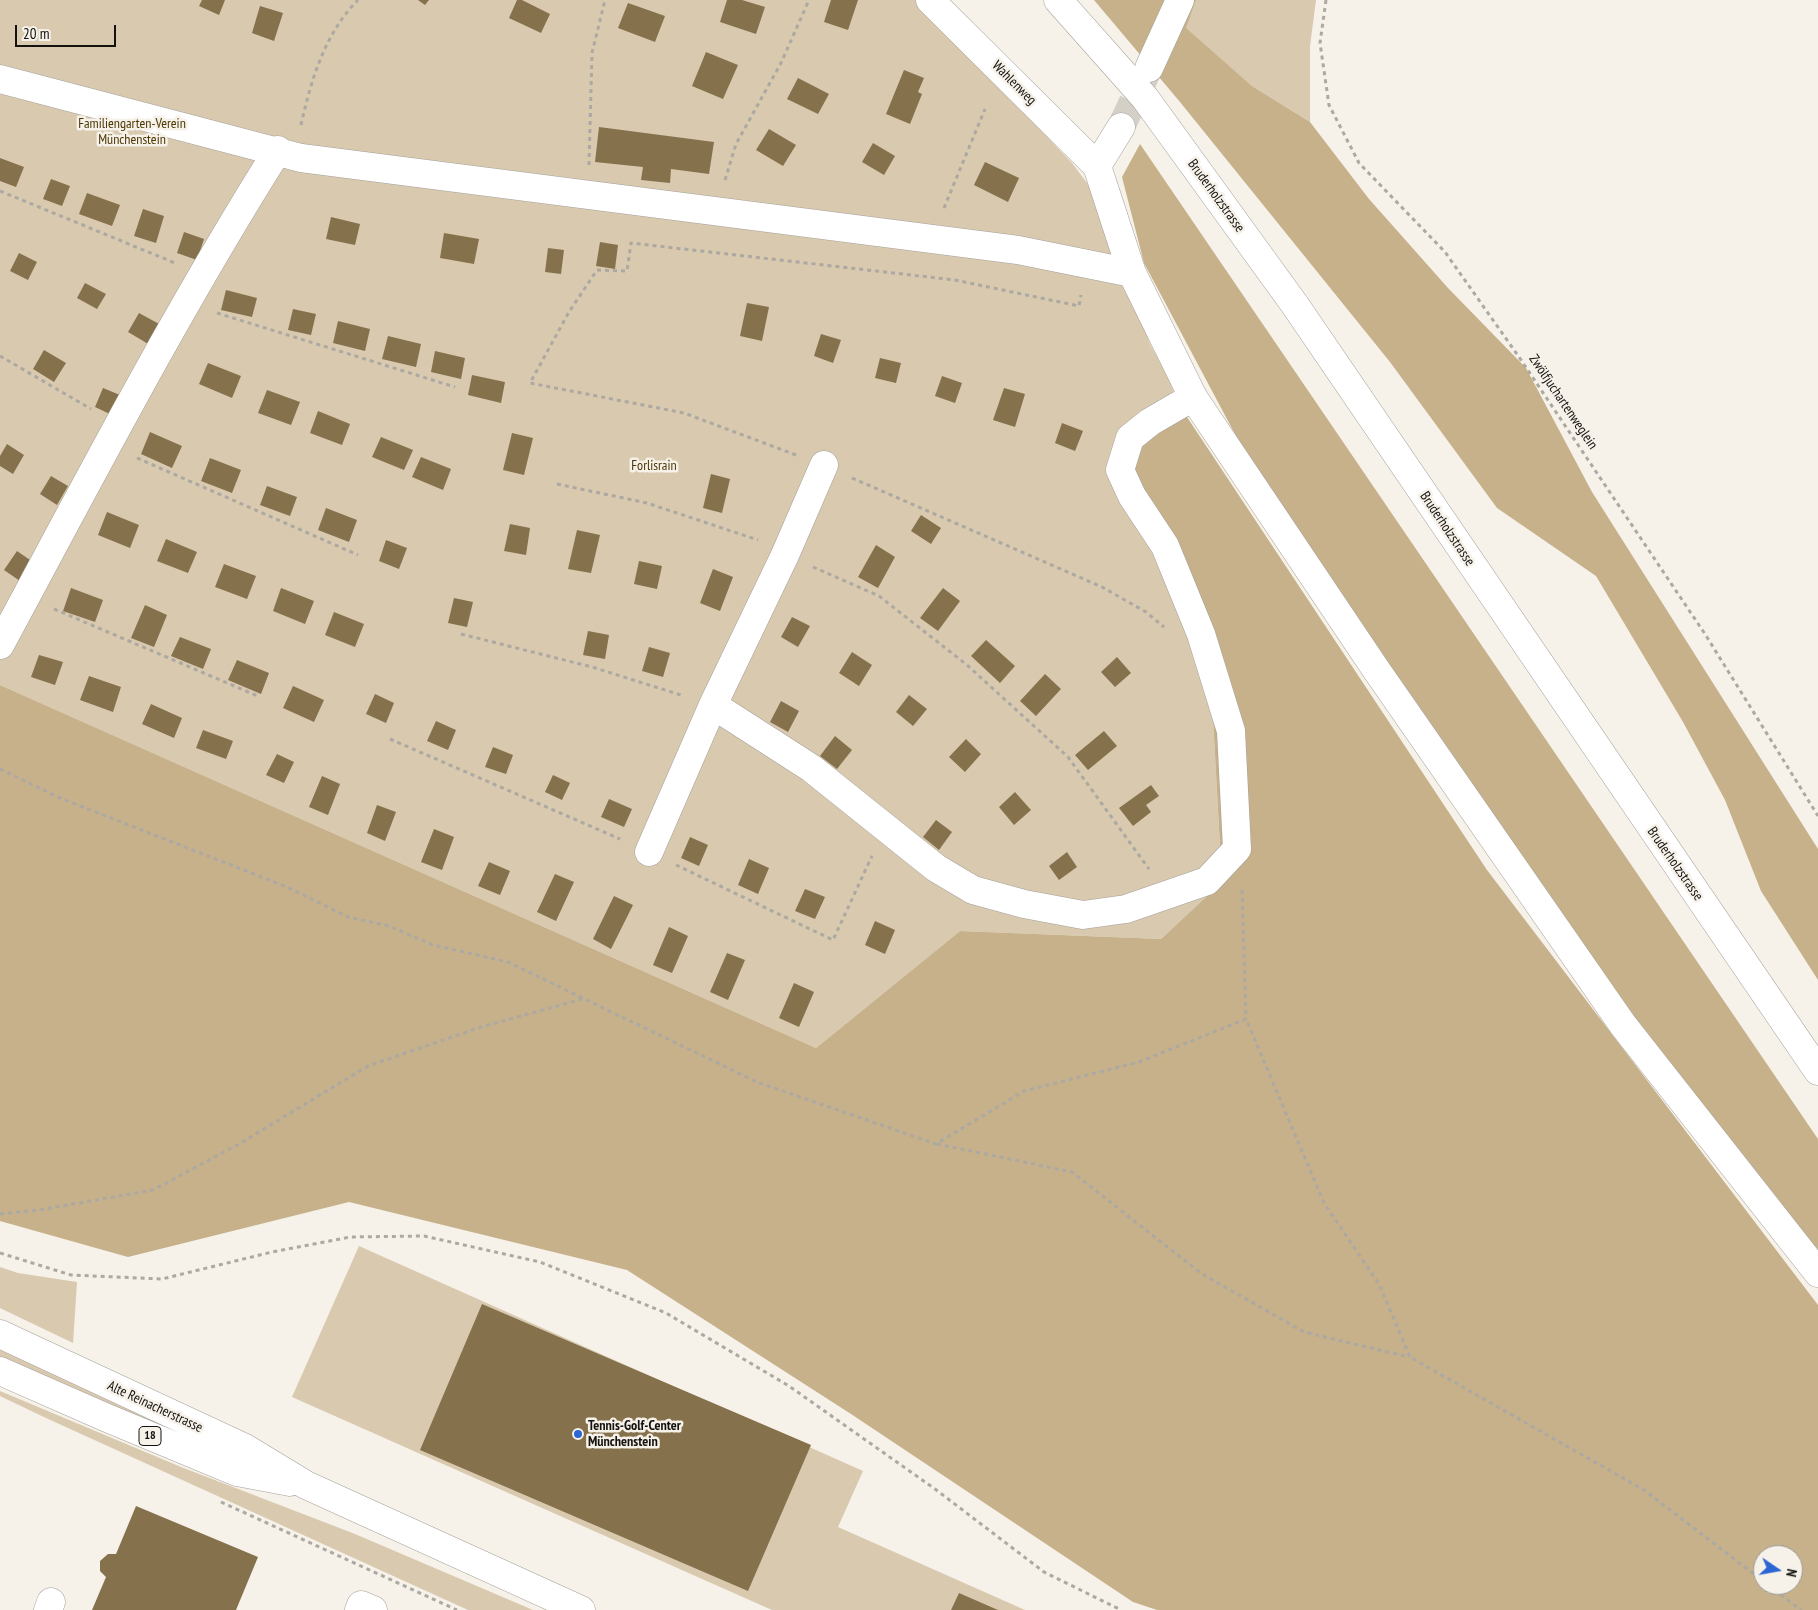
<!DOCTYPE html>
<html>
<head>
<meta charset="utf-8">
<style>
  body { margin:0 }
  #map { position:relative; width:1818px; height:1610px; overflow:hidden; background:#f6f1e9; font-family:"PT Sans Narrow",sans-serif }
  canvas { display:block }
  .north { position:absolute; left:1753px; top:1545px; width:50px; height:50px; box-sizing:border-box; background:#f6f1e9; border:1px solid #9b9892; border-radius:50%; rotate:102deg; font-size:14px; font-weight:700; line-height:20px; text-align:center; color:#13120f }
  .north::after { content:''; display:block; margin:auto; width:18px; height:22px; background:#2c66d4; clip-path:polygon(50% 0,100% 100%,50% 72%,0 100%) }
  .scale { position:absolute; left:15px; top:25px; width:101px; height:22px; box-sizing:border-box; border:2px solid #13120f; border-top:0; padding-left:6px; font-size:15px; line-height:18px; white-space:nowrap; color:#13120f; -webkit-text-stroke:4px #f6f1e9; paint-order:stroke }
</style>
</head>
<body>
<div id="map">
<canvas width="1818" height="1610"></canvas>
<div class="north">N</div>
<div class="scale">20 m</div>
</div>
<script>
const context = document.querySelector('canvas').getContext('2d');
context.lineJoin = 'round';
function paint(path, color) { context.fillStyle = color; context.fill(path, 'evenodd'); }
function stroke(path, color, width, dash) { context.strokeStyle = color; context.lineWidth = width; context.lineCap = dash ? 'butt' : 'round'; context.setLineDash(dash || []); context.stroke(path); }
function write(font, color, halo, rows, align = 'center') {
  context.font = font + ' "PT Sans Narrow",sans-serif'; context.lineWidth = 5; context.setLineDash([]); context.textBaseline = 'middle'; context.strokeStyle = halo; context.fillStyle = color; for (const [text, x, y, turn = 0] of rows) {
    context.save(); context.translate(x, y); context.rotate((+turn || 0) * Math.PI / 180); context.textAlign = isNaN(turn) ? turn : align; if (halo) context.strokeText(text, 0, 0); context.fillText(text, 0, 0); context.restore();
  }
}
paint(new Path2D(`
  M0,0H917L1072,163L1099,199L1150,344L1167,375L1179,405L1165,546L1212,701L1222,882L1161,939L960,931L816,1048L0,685Z
  M1196,0H1316L1310,46V122L1252,86L1185,28Z
  M359,1246L863,1471L838,1527L1025,1610H772L292,1397Z
  M0,1267L18,1273L77,1282L73,1343L0,1308Z
  M0,1348L242,1459L0,1361Z
  M0,1391L181,1467L355,1534L533,1610H468L46,1418L0,1396Z`), '#d9c9af');
paint(new Path2D(`
  M1094,0H1196L1186,28L1252,86L1310,122L1369,199L1448,288L1526,368L1592,492L1818,849V980L1761,891L1725,800L1683,722L1596,576L1497,508L1390,362L1180,102Z
  M1140,144L1818,1139V1252L1585,955L1253,468L1144,263L1122,177Z
  M1179,405L1487,870L1818,1305V1610H1157L1133,1602L851,1414L627,1270L349,1202L128,1257L0,1221V685L816,1048L960,931L1161,939L1222,882L1212,701L1165,546L1120,470ZM1763,1555H1793V1585H1763Z`), '#c7b18b');
paint(new Path2D(`
  M202,0H225L219,15L199,6Z
  M418,0H429L425,5Z
  M517,0H522L550,14L541,33L509,18Z
  M727,0H742L765,7L756,34L720,22Z
  M831,0H858L848,30L824,22Z
  M628,3L665,16L655,42L618,28Z
  M260,6L283,13L274,41L252,33Z
  M706,52L738,65L723,99L692,86Z
  M904,70L924,78L918,92L922,94L910,124L886,114Z
  M798,78L829,94L818,114L787,99Z
  M599,127L714,142L709,174L671,169L670,183L641,180L643,167L595,162Z
  M769,129L796,145L783,166L756,150Z
  M873,143L895,156L884,175L862,162Z
  M0,158L24,167L16,187L0,181Z
  M985,162L1019,178L1008,202L974,185Z
  M51,179L70,186L62,206L43,199Z
  M87,193L120,205L112,226L79,214Z
  M143,209L164,216L156,243L134,236Z
  M331,217L360,224L355,245L326,239Z
  M184,232L204,239L197,260L177,253Z
  M444,233L479,239L474,264L440,258Z
  M600,242L618,245L615,269L596,266Z
  M548,248L564,250L561,274L545,272Z
  M19,253L37,262L28,280L10,271Z
  M85,283L106,294L97,309L77,298Z
  M226,290L257,298L252,317L221,310Z
  M747,303L769,307L762,341L740,336Z
  M293,309L316,314L311,335L288,330Z
  M139,313L161,325L150,345L128,332Z
  M338,321L370,329L365,351L333,343Z
  M821,334L841,340L833,363L814,356Z
  M388,336L421,344L416,367L382,359Z
  M44,350L66,363L54,382L33,369Z
  M435,351L465,358L461,379L431,372Z
  M880,358L901,363L896,383L875,378Z
  M208,363L241,376L232,398L199,384Z
  M472,375L505,382L501,403L468,395Z
  M942,376L962,383L955,403L935,396Z
  M103,388L120,395L112,415L95,407Z
  M1004,388L1025,394L1015,427L993,420Z
  M267,390L300,402L291,425L258,413Z
  M318,411L350,424L342,445L310,433Z
  M1062,423L1083,431L1075,451L1055,443Z
  M150,432L182,446L172,468L141,454Z
  M512,433L533,438L524,475L503,470Z
  M381,437L413,450L404,470L372,457Z
  M7,444L24,455L13,474L0,466V456Z
  M421,457L451,469L443,490L412,477Z
  M210,458L241,470L232,493L201,481Z
  M711,474L730,479L722,513L703,508Z
  M51,476L68,486L57,505L40,494Z
  M267,486L297,497L290,516L260,505Z
  M326,508L357,520L349,542L318,530Z
  M107,512L139,525L130,548L98,535Z
  M921,515L941,528L931,544L911,531Z
  M510,524L530,528L526,555L504,551Z
  M577,530L600,535L591,573L568,569Z
  M166,539L197,552L188,573L157,561Z
  M386,540L407,548L399,569L379,561Z
  M876,545L895,557L878,588L858,577Z
  M17,551L33,562L20,581L4,570Z
  M639,561L662,566L657,589L634,584Z
  M224,564L256,576L247,599L215,587Z
  M713,569L733,577L720,611L700,603Z
  M71,588L103,600L95,622L63,611Z
  M281,588L314,601L305,624L273,611Z
  M943,588L960,601L938,631L920,618Z
  M454,598L473,602L467,627L448,623Z
  M145,605L167,615L154,647L131,638Z
  M334,612L364,624L355,647L325,635Z
  M792,617L810,626L798,647L781,637Z
  M588,631L609,635L605,659L583,655Z
  M180,637L211,649L203,669L171,656Z
  M986,640L1015,666L1000,683L971,656Z
  M649,647L670,653L663,677L642,671Z
  M852,652L872,665L859,686L839,673Z
  M39,655L63,662L55,685L31,677Z
  M1117,657L1131,673L1115,687L1101,672Z
  M237,660L269,673L261,694L228,680Z
  M1045,674L1061,689L1036,716L1020,701Z
  M89,676L121,687L113,712L80,700Z
  M293,686L324,700L314,722L283,708Z
  M375,694L394,703L386,723L366,714Z
  M909,695L927,709L913,726L896,712Z
  M781,701L799,711L788,732L770,722Z
  M151,704L182,718L174,738L142,724Z
  M436,721L456,730L448,750L427,741Z
  M203,730L233,741L226,759L196,748Z
  M1104,731L1117,746L1088,770L1075,755Z
  M835,736L852,750L837,769L820,756Z
  M966,739L981,754L965,772L949,757Z
  M493,747L513,755L506,774L485,767Z
  M277,754L294,762L284,783L266,775Z
  M553,775L570,783L562,800L545,792Z
  M322,776L340,784L328,815L309,807Z
  M1151,785L1159,796L1146,805L1151,812L1133,826L1119,808Z
  M1015,792L1031,810L1014,825L999,807Z
  M609,799L632,809L624,827L601,817Z
  M377,805L396,812L385,841L367,833Z
  M936,820L952,832L939,850L923,837Z
  M434,829L454,837L442,870L421,862Z
  M690,837L708,845L699,866L681,858Z
  M1067,852L1077,867L1059,880L1049,866Z
  M749,859L769,868L758,894L738,885Z
  M489,862L510,871L500,895L478,886Z
  M555,874L574,882L556,921L537,912Z
  M805,889L825,897L815,919L795,911Z
  M614,896L633,905L611,949L593,939Z
  M875,921L895,930L885,954L865,945Z
  M669,927L688,936L672,973L653,965Z
  M727,953L745,960L728,1000L710,992Z
  M794,983L814,992L799,1027L779,1018Z
  M482,1304L811,1445L748,1591L420,1450Z
  M136,1506L258,1557L236,1610H92L106,1577L100,1571V1561L108,1554H116Z
  M959,1593L998,1610H951Z`), '#86714d');
stroke(new Path2D(`
  M1121,127L1148,70`), '#d4d0c8', 28, [28, 14]);
const minor = new Path2D(`
  M930,0L1097,166L1132,273L1193,397L1375,668L1623,1025L1818,1273
  M1149,68L1180,0
  M0,79L301,158L1018,250L1132,273
  M1097,166L1121,127
  M0,645C90,478 177,310 278,150
  M713,705L811,768L936,868L973,890L1024,904L1083,915L1126,909L1207,881L1237,849L1231,731L1201,634L1165,546L1132,496L1120,470L1130,438L1150,422L1193,397
  M649,852L713,705L785,555L824,465
  M48,1610L51,1602
  M359,1610L361,1605L373,1610`);
const major = new Path2D(`
  M1058,0L1145,98L1295,305L1818,1071
  M0,1334L245,1448L306,1485L581,1610
  M0,1371L107,1418L237,1472L290,1482`);
stroke(minor, '#a5a19a', 29);
stroke(major, '#a5a19a', 29);
stroke(new Path2D(`
  M1326,0L1320,43L1329,105L1359,163L1445,252L1519,357L1705,634L1818,816
  M301,125C311,80 325,33 358,0
  M589,165L592,53L605,0
  M725,180L736,144L781,63L809,0
  M0,191L175,263
  M944,208L985,109
  M217,313L455,387
  M0,356L91,409
  M796,455L684,413L530,383L569,312L597,270L627,271L631,243L955,280L1079,306L1081,295
  M137,458L358,555
  M852,478L1102,587L1146,612L1164,627
  M557,484L647,503L758,540
  M813,567L879,596L967,665L1068,757L1149,869
  M54,609L260,697
  M461,634L592,667L684,696
  M390,739L620,839
  M0,769L60,798L287,887L348,917L389,926L433,945L508,962L757,1082L936,1144L1024,1091L1139,1062L1246,1019L1324,1203L1379,1284L1410,1357L1644,1490L1763,1581
  M676,865L833,940L872,856
  M1242,890L1246,1019
  M937,1144L1072,1172L1202,1274L1304,1332L1409,1357
  M0,1214L39,1210L153,1190L239,1144L368,1066L481,1027L586,998
  M0,1253L71,1275L162,1279L272,1252L350,1237L424,1236L540,1262L666,1313L789,1386L935,1489L1044,1572L1121,1610
  M221,1502L457,1610
  M1768,1585L1801,1610`), '#aca8a2', 3, [4, 4]);
stroke(minor, '#fff', 28);
stroke(major, '#fff', 28);
for (const [x, y, r, color] of [
  [578,1434,5,"#2c66d4"]
]) { const dot = new Path2D(); dot.arc(x, y, r, 0, 2 * Math.PI); context.fillStyle = color; context.fill(dot); stroke(dot, '#f6f1e9', 2); }
for (const [x, y, w] of [
  [150,1436,22]
]) { const box = new Path2D(); box.roundRect(x - w / 2, y - 9.5, w, 19, 4); context.fillStyle = '#f6f1e9'; context.fill(box); stroke(box, '#13120f', 1); }
write('bold 12px', '#13120f', null, [
  ["18",150,1436]
]);
write('14px', '#13120f', '#f6f1e9', [
  ["Wahlenweg",1014,83,45],
  ["Bruderholzstrasse",1216,196,54],
  ["Zwölfjuchartenweglein",1563,402,56],
  ["Bruderholzstrasse",1447,529,56],
  ["Bruderholzstrasse",1675,864,55],
  ["Alte Reinacherstrasse",155,1407,25]
]);
write('14px', '#4c3602', '#f6f1e9', [
  ["Familiengarten-Verein",132,124],
  ["Münchenstein",132,140],
  ["Forlisrain",654,466]
]);
write('bold 14px', '#13120f', '#f6f1e9', [
  ["Tennis-Golf-Center",588,1426],
  ["Münchenstein",588,1442]
], 'left');
</script>
</body>
</html>
